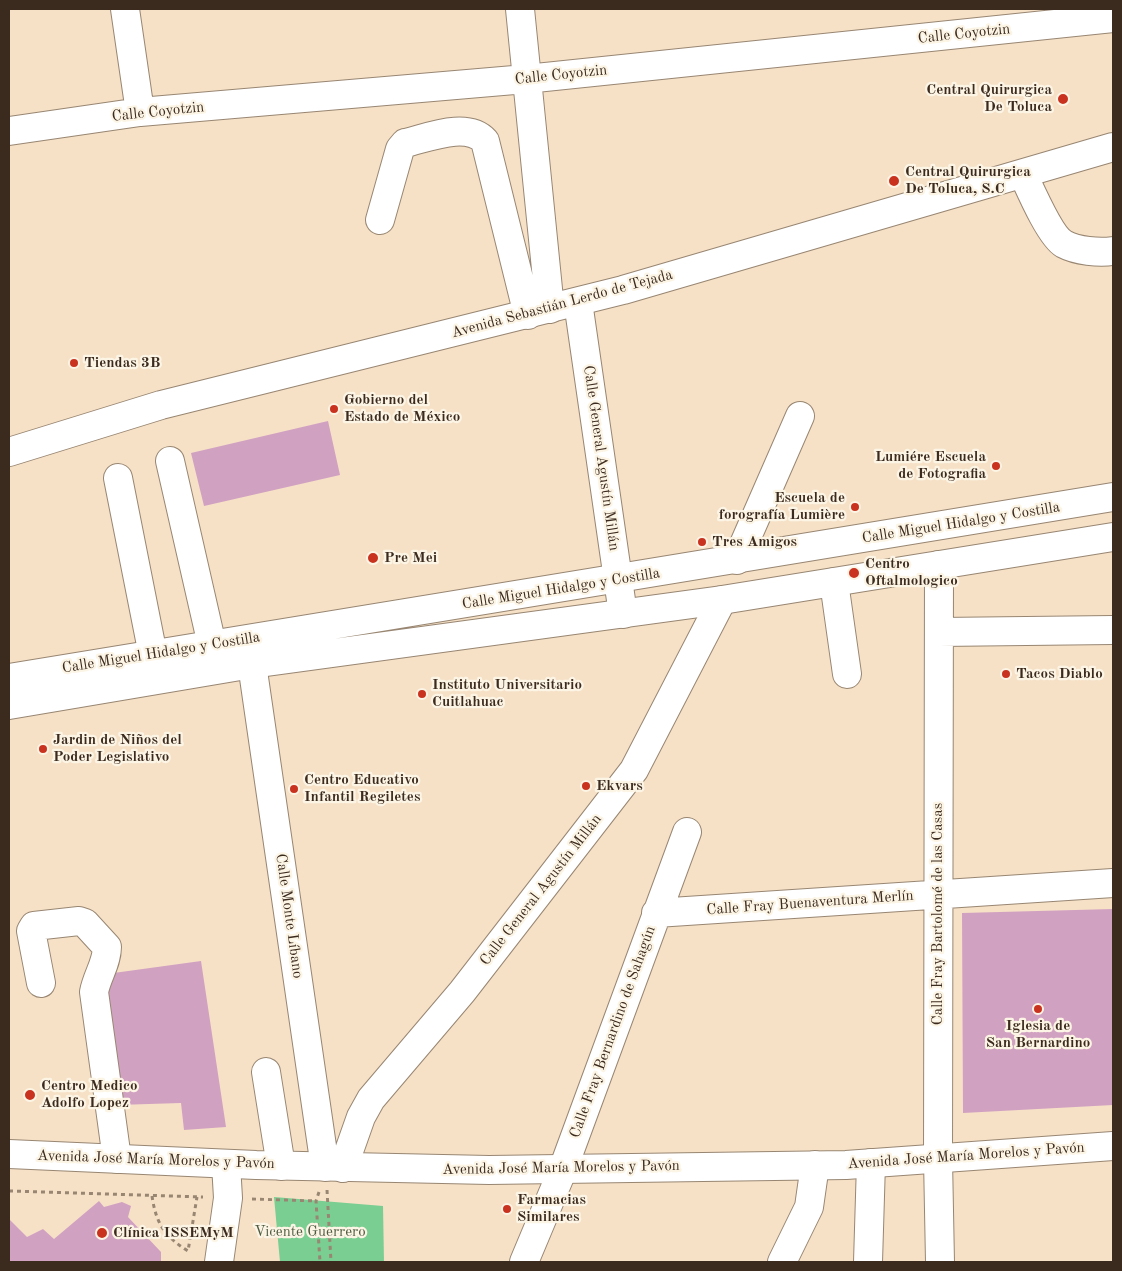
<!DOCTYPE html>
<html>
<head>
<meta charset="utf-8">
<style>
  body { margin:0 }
  #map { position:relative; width:1122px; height:1271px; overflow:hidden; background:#f6e1c7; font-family:"Old Standard TT",serif }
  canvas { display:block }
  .frame { position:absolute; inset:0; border:10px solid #3b2a1e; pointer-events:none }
</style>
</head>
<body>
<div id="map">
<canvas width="1122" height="1271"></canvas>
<div class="frame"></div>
</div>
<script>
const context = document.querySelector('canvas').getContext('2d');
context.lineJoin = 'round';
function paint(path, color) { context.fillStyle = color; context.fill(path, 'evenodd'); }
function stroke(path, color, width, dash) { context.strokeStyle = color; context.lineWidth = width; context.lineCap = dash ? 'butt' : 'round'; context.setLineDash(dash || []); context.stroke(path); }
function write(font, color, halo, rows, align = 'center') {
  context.font = font + ' "Old Standard TT",serif'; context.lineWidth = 4.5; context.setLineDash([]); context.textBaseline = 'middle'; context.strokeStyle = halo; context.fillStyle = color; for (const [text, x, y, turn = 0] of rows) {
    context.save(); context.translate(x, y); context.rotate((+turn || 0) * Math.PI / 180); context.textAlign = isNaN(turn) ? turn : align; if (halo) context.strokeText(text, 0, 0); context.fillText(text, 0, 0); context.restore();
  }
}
paint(new Path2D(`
  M274,1197L383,1206L384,1262H280Z`), '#7ace92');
paint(new Path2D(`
  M328,421L340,475L204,506L191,453Z
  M1113,909V1105L963,1113L962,913Z
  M201,961L226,1127L184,1130L181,1103L117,1105L99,975Z
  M99,1201L104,1207L122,1202L131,1206L128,1217L161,1252V1262H9V1219L27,1237L43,1229L54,1239Z`), '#d1a1c1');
const minor = new Path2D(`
  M125,9L140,112
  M520,9L550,309
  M9,131L140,112L526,79L1113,18
  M1023,174C1030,189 1050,236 1064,244C1077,251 1099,253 1113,251
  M380,220L400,149L405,143C427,138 467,121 485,141L528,315
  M578,302L623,614
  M170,461L212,645
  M118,478L153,655
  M737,560L800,416
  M939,565L938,1159L940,1262
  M834,582L847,674
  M939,632L1113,630
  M252,664L325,1167
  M656,913L1113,883
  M41,983L31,931L34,926L79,921L85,923L107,947C107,963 97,976 94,992L117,1159
  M266,1072L281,1166
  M343,1168L361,1117L371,1099L462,992L634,770L722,600
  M219,1262L228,1198L226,1164
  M524,1262L563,1169L687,832
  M782,1262L809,1207L815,1165
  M868,1262L871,1163`);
const major = new Path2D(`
  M9,452L161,405L623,290L1113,147
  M9,678L1113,497
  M9,705L252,664L722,600L1113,537
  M9,1154L256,1165L489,1170L846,1165L1113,1146`);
stroke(minor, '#988672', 30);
stroke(major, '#988672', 30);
stroke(new Path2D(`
  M327,1190L331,1262
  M9,1191L203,1197
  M319,1192L316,1201L320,1262
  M152,1196C156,1223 164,1236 188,1251L197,1197
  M252,1199L316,1201`), '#988672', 3, [4, 4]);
stroke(minor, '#fff', 28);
stroke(major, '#fff', 28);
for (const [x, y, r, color] of [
  [1063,99,6,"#c8321e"],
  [894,181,6,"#c8321e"],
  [74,363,5,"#c8321e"],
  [334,409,5,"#c8321e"],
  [996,466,5,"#c8321e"],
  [855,507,5,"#c8321e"],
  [702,542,5,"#c8321e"],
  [373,558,6,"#c8321e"],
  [854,573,6,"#c8321e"],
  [1006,674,5,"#c8321e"],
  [422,694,5,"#c8321e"],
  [43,749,5,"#c8321e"],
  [586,786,5,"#c8321e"],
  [294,789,5,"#c8321e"],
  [1038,1009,5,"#c8321e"],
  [30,1095,6,"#c8321e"],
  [507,1209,5,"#c8321e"],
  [102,1233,6,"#c8321e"]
]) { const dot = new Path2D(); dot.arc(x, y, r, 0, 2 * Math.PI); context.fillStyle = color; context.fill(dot); stroke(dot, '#fcf5e5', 2); }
write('15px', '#3b2a1e', '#fcf5e5', [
  ["Calle Coyotzin",964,34,-6],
  ["Calle Coyotzin",561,75,-6],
  ["Calle Coyotzin",158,112,-6],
  ["Avenida Sebastián Lerdo de Tejada",562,304,-15],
  ["Calle General Agustín Millán",601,458,82],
  ["Calle Miguel Hidalgo y Costilla",961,523,-9],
  ["Calle Miguel Hidalgo y Costilla",561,589,-9],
  ["Calle Miguel Hidalgo y Costilla",161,653,-9],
  ["Calle General Agustín Millán",541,890,-52],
  ["Calle Fray Buenaventura Merlín",810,903,-4],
  ["Calle Fray Bartolomé de las Casas",938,914,-90],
  ["Calle Monte Líbano",289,916,82],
  ["Calle Fray Bernardino de Sahagún",613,1032,-70],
  ["Avenida José María Morelos y Pavón",966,1156,-4],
  ["Avenida José María Morelos y Pavón",156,1160,2],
  ["Avenida José María Morelos y Pavón",561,1168,-1]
]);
write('bold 15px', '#3b2a1e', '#fcf5e5', [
  ["Central Quirurgica",1052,90,"right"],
  ["De Toluca",1052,107,"right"],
  ["Central Quirurgica",905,172],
  ["De Toluca, S.C",905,189],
  ["Tiendas 3B",84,363],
  ["Gobierno del",344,400],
  ["Estado de México",344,417],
  ["Lumiére Escuela",986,457,"right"],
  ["de Fotografia",986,474,"right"],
  ["Escuela de",845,498,"right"],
  ["forografía Lumière",845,515,"right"],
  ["Tres Amigos",712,542],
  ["Pre Mei",384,558],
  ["Centro",865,564],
  ["Oftalmologico",865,581],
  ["Tacos Diablo",1016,674],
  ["Instituto Universitario",432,685],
  ["Cuitlahuac",432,702],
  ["Jardin de Niños del",53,740],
  ["Poder Legislativo",53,757],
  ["Centro Educativo",304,780],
  ["Infantil Regiletes",304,797],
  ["Ekvars",596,786],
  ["Iglesia de",1038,1026,"center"],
  ["San Bernardino",1038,1043,"center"],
  ["Centro Medico",41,1086],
  ["Adolfo Lopez",41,1103],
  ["Farmacias",517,1200],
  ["Similares",517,1217],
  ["Clínica ISSEMyM",113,1233]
], 'left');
write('15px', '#4e5b41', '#fcf5e5', [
  ["Vicente Guerrero",310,1232]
]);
</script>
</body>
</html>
